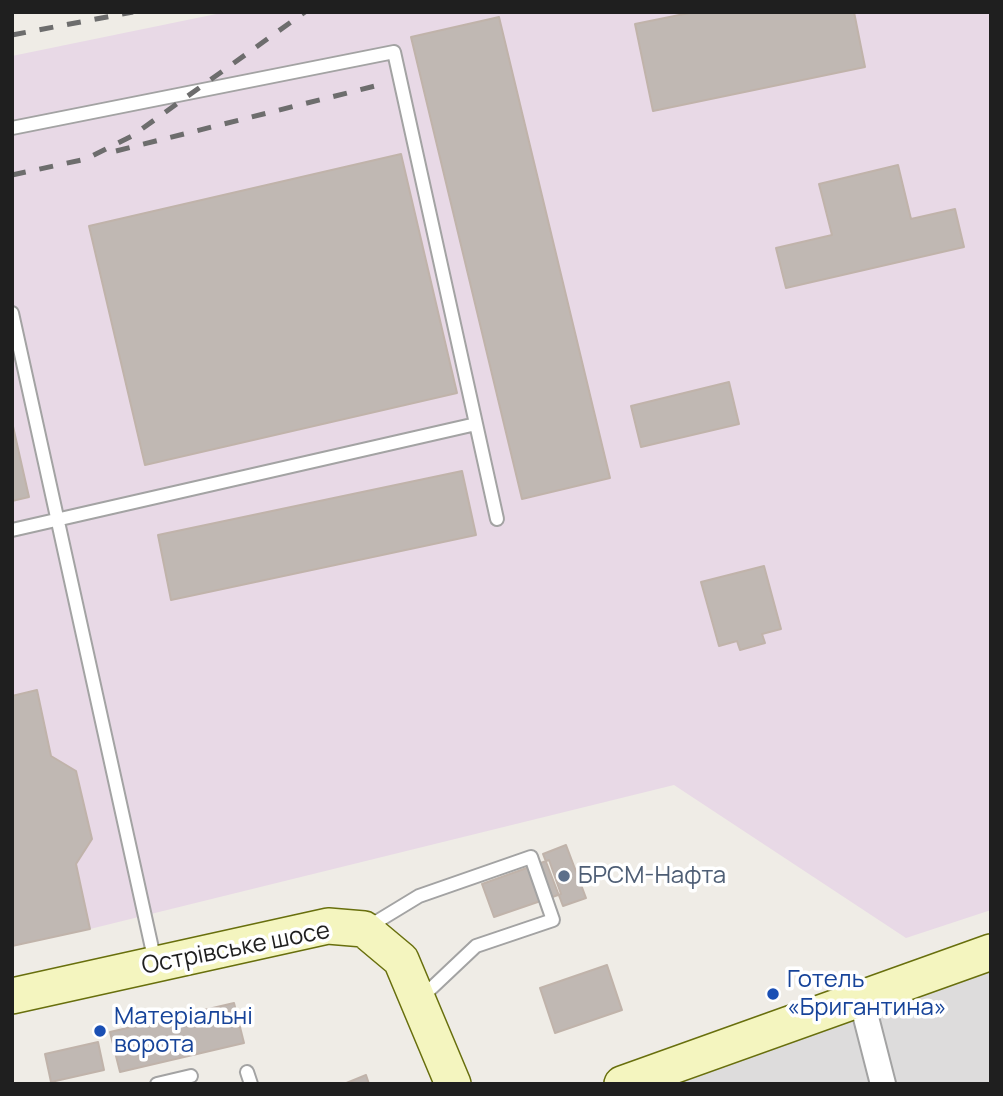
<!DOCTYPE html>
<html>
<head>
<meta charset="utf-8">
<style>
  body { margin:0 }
  #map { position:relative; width:1003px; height:1096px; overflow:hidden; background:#efece6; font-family:Manrope,sans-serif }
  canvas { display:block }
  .frame { position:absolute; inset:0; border:14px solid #1f1f1f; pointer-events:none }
</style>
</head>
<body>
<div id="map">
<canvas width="1003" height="1096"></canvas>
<div class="frame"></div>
</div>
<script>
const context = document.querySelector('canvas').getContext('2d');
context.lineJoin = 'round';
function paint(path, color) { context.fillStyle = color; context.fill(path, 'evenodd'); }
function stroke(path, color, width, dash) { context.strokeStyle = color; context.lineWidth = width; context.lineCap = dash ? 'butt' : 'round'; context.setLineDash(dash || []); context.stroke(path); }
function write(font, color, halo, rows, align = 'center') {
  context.font = font + ' Manrope,sans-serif'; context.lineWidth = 7; context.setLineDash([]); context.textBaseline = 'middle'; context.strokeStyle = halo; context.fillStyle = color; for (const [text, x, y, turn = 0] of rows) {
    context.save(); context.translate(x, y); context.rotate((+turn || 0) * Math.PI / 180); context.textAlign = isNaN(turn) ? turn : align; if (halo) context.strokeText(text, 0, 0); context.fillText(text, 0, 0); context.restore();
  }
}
paint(new Path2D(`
  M991,952V1084H621Z`), '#dddcdc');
paint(new Path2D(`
  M226,12H991V910L906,938L674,785L90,929L12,946V56Z`), '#e8d9e6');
const building = new Path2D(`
  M694,12H854L865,67L653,111L635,24Z
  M499,17L610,478L522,499L411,37Z
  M401,154L457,393L145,465L89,226Z
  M898,165L911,219L955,209L964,247L786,288L776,248L832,235L819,184Z
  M729,382L739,424L641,447L631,406Z
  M12,422L29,497L12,501Z
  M462,471L476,535L171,600L158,535Z
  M764,566L781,629L762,634L765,643L740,650L737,641L719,646L701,582Z
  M37,690L51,756L76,771L92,839L76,864L90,929L12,946V696Z
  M566,845L586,898L563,906L543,854Z
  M549,860L561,894L494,917L482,884Z
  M607,965L622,1010L555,1033L540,988Z
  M234,1003L244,1043L120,1072L110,1032Z
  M98,1042L104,1070L51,1082L45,1054Z
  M366,1075L369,1084H344Z`);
paint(building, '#c0b8b3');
stroke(building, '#c0b3aa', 2);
const lane = new Path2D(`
  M12,128L394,52L497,519
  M12,313L155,962
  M12,530L476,424
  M368,927L419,896L531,857L553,920L476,946L421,998
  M247,1072L251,1084
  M157,1084L191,1076`);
const street = new Path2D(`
  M861,998L883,1084`);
const secondary = new Path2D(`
  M12,996L328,926L364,929L401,960L453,1084
  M622,1084L991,952`);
stroke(lane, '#a3a3a3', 16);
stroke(street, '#a3a3a3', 28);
stroke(secondary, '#686f0d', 38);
stroke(lane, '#fff', 12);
stroke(street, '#fff', 24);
stroke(secondary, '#f4f5bf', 35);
stroke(new Path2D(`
  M12,35L133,12
  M116,151L375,86
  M12,175L86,159L132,136L305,12`), '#6d6d6d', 5, [14, 14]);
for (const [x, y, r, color] of [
  [564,876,7,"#5c6f8a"],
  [773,994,7,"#1a4fb4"],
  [100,1031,7,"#1a4fb4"]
]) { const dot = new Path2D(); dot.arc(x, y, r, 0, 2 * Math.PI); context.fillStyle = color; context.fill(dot); stroke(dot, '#fff', 2.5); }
write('24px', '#4e5e75', '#fff', [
  ["БРСМ-Нафта",578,876]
], 'left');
write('24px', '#1f1f1f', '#fff', [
  ["Острівське шосе",236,949,-11]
]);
write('24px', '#164399', '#fff', [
  ["Готель",787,980],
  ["«Бригантина»",787,1008],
  ["Матеріальні",114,1017],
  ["ворота",114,1045]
], 'left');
</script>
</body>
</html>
